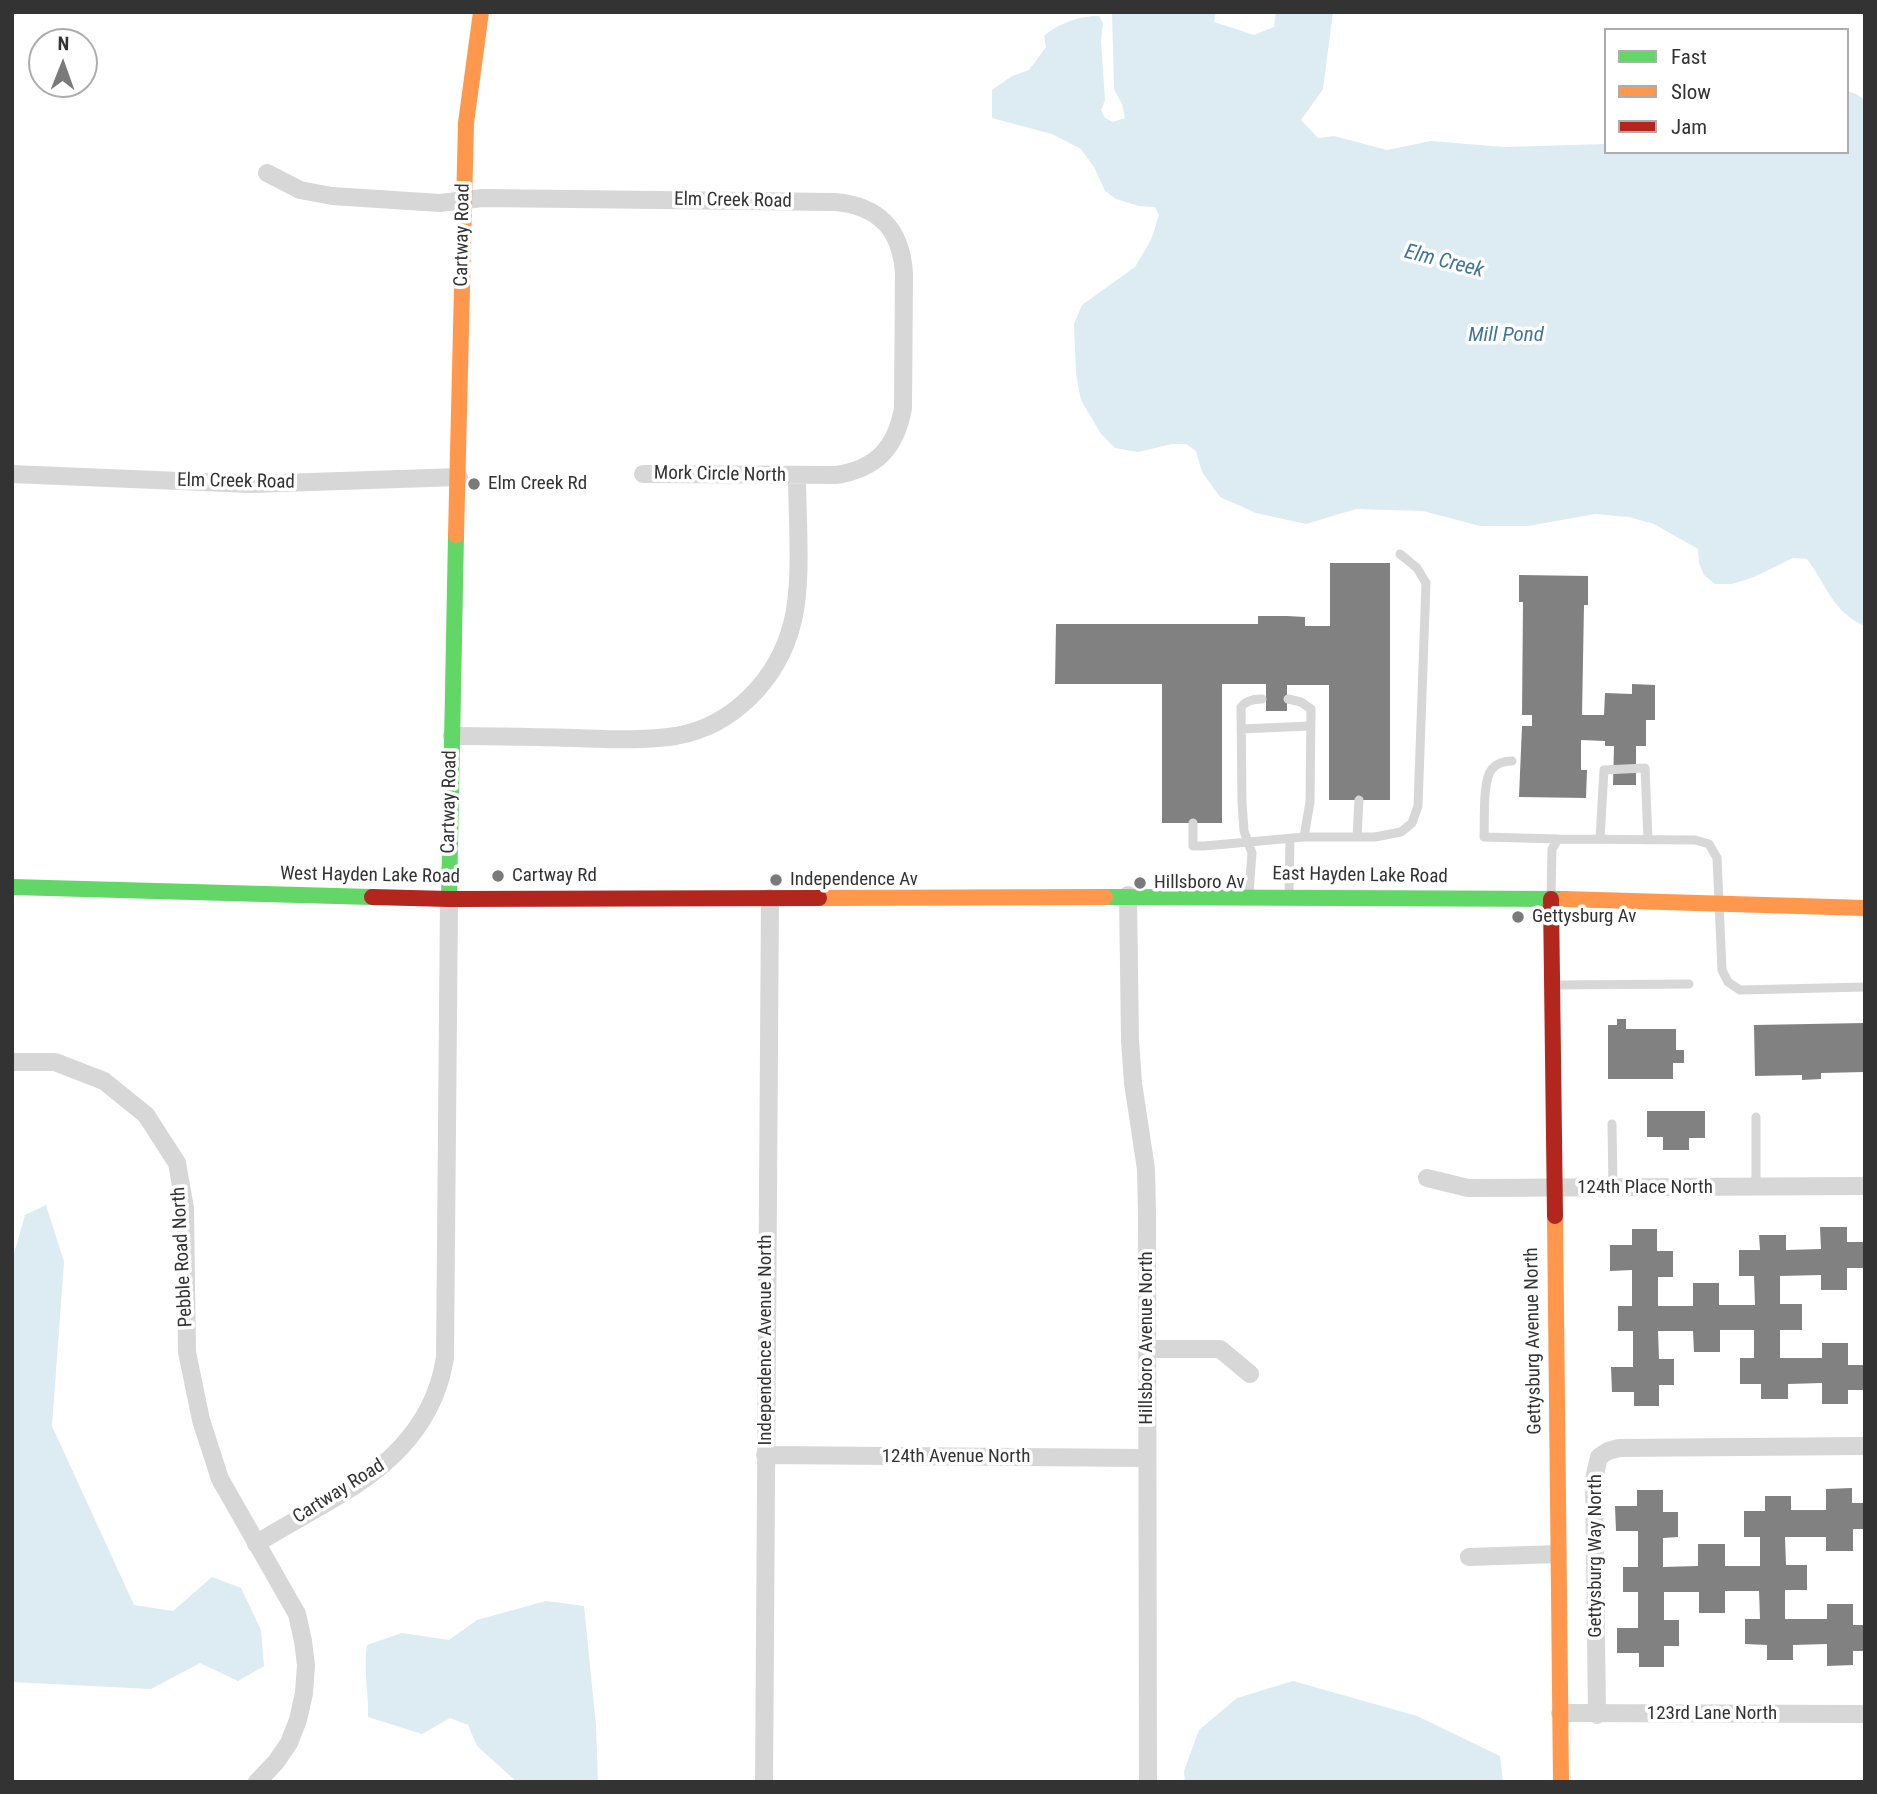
<!DOCTYPE html>
<html>
<head>
<meta charset="utf-8">
<style>
  body { margin:0 }
  #map { position:relative; width:1877px; height:1794px; overflow:hidden; background:#fff; font-family:"Roboto Condensed",sans-serif }
  canvas { display:block }
  .frame { position:absolute; inset:0; border:14px solid #333; pointer-events:none }
  .legend { position:absolute; left:1604px; top:28px; width:245px; height:126px; box-sizing:border-box; background:#fff; border:2px solid #adadad; margin:0; padding:9px 12px; list-style:none; font-size:21px; color:#333 }
  .legend li { display:flex; align-items:center; gap:14px; height:35px }
  .legend b { width:35px; border:2px solid #adadad }
  .north { position:absolute; left:28px; top:28px; width:70px; height:70px; box-sizing:border-box; background:#fff; border:2px solid #adadad; border-radius:50%; rotate:1deg; font-size:19px; font-weight:700; line-height:28px; text-align:center; color:#333 }
  .north::after { content:''; display:block; margin:auto; width:24px; height:32px; background:#7a7a7a; clip-path:polygon(50% 0,100% 100%,50% 72%,0 100%) }
</style>
</head>
<body>
<div id="map">
<canvas width="1877" height="1794"></canvas>
<div class="frame"></div>
<ul class="legend">
<li><b style="height:9px;background:#63d668"></b>Fast</li>
<li><b style="height:9px;background:#ff974d"></b>Slow</li>
<li><b style="height:9px;background:#b3261e"></b>Jam</li>
</ul>
<div class="north">N</div>
</div>
<script>
const context = document.querySelector('canvas').getContext('2d');
context.lineJoin = 'round';
function paint(path, color) { context.fillStyle = color; context.fill(path, 'evenodd'); }
function stroke(path, color, width, dash) { context.strokeStyle = color; context.lineWidth = width; context.lineCap = dash ? 'butt' : 'round'; context.setLineDash(dash || []); context.stroke(path); }
function write(font, color, halo, rows, align = 'center') {
  context.font = font + ' "Roboto Condensed",sans-serif'; context.lineWidth = 7; context.setLineDash([]); context.textBaseline = 'middle'; context.strokeStyle = halo; context.fillStyle = color; for (const [text, x, y, turn = 0] of rows) {
    context.save(); context.translate(x, y); context.rotate((+turn || 0) * Math.PI / 180); context.textAlign = isNaN(turn) ? turn : align; if (halo) context.strokeText(text, 0, 0); context.fillText(text, 0, 0); context.restore();
  }
}
paint(new Path2D(`
  M1112,12H1216L1214,22L1254,35L1274,27L1276,12H1333L1323,89L1301,120L1318,138L1334,136L1387,150L1431,141L1504,147L1606,144V152H1847V91L1856,94L1865,100V626C1832,612 1827,585 1807,559L1793,558L1754,577L1732,584H1715L1704,575L1699,563L1698,549L1654,524L1629,517L1595,514L1528,526H1480L1423,511L1356,509L1306,524L1256,513L1220,497L1202,472L1196,451L1186,444H1172L1138,452L1115,448L1101,434L1081,400L1076,374L1074,324L1082,305L1135,267L1151,240L1159,215L1155,207L1139,206L1116,199L1105,191L1094,167L1081,149L1052,134L992,118V90L1012,76L1029,70L1046,47L1044,36C1057,24 1081,15 1099,16L1103,23L1101,41L1105,100L1101,110L1105,118L1113,122L1125,118L1122,104L1114,89Z
  M46,1205L64,1262L52,1426L134,1605L173,1611L212,1577L241,1588L261,1630L264,1666L238,1681L200,1663L151,1689L12,1682V1261L25,1215Z
  M546,1601L584,1606L596,1726L598,1782H517L477,1746L468,1725L450,1718L422,1734L368,1717C369,1692 363,1671 367,1645L402,1633L449,1640L477,1620Z
  M1293,1681L1417,1716L1500,1756L1503,1782H1185L1184,1771L1199,1730L1237,1698Z`), '#ddebf3');
paint(new Path2D(`
  M1330,563H1390V800H1329V685H1287V711H1266V684H1222V823H1162V684H1055L1056,624H1258V616H1287L1305,617V626H1330Z
  M1519,575L1588,576V605H1584L1582,715H1604L1605,693L1632,694V684L1655,685V720H1646V746H1636V785H1613L1614,746H1605V741L1581,740V770H1587L1586,798L1519,797L1522,726H1532V715H1522L1523,602H1519Z
  M1617,1019H1626V1029H1676V1050H1684V1063H1673V1079H1608V1025H1617Z
  M1865,1023V1072L1821,1073V1079L1802,1080V1075L1755,1076L1754,1025Z
  M1647,1111H1705V1138H1689V1150H1663V1137H1647Z
  M1820,1227H1847V1242H1865V1268H1847V1290H1821V1275L1780,1276V1304H1802V1330H1780V1358H1822V1343H1848V1365H1863L1864,1390H1848V1404H1822V1383L1788,1384V1399H1761V1384H1740V1358H1754V1330H1720V1352H1694L1693,1331H1658L1659,1359H1674V1385H1659V1406H1634V1392H1612L1611,1367H1633V1331H1618V1306H1632V1270L1610,1271V1245H1632V1229H1657V1251H1673V1277H1658V1306H1693V1283H1719V1305H1755L1754,1276H1739V1250H1760L1759,1235H1786V1250L1821,1249Z
  M1852,1488V1503H1865V1529H1853V1551H1826V1537H1785L1786,1565H1807V1590H1785V1619H1827V1604H1853V1625H1865V1651H1853V1665L1827,1666V1644L1793,1645V1660H1767V1645L1745,1644V1619H1760L1759,1591H1725V1613H1699V1592H1664V1620H1679V1646H1664V1667H1639V1653H1617V1628H1638V1592H1623V1567H1638V1531H1616L1615,1506H1637V1490H1663V1512H1678V1537L1663,1538V1567L1698,1566V1544H1725V1566H1760V1537H1744V1511H1765V1496H1791V1510H1826V1489Z`), '#818181');
stroke(new Path2D(`
  M1288,699L1301,702L1311,709L1310,802L1304,837
  M1241,729L1310,726
  M1512,761C1505,761 1497,763 1492,769C1482,780 1485,822 1484,837L1558,839
  M1193,823V846H1204L1304,837H1375L1401,832L1412,823L1418,806L1426,583L1417,568L1400,554
  M1357,837L1359,800
  M1600,839L1604,770L1645,768L1648,840
  M1249,893L1252,853L1244,831L1242,802L1241,707C1246,700 1254,699 1262,699
  M1289,894L1290,839
  M1551,896L1552,849L1558,839L1695,840L1709,844L1717,858L1722,970L1728,982L1740,990L1865,987
  M1555,985L1689,984
  M1756,1117V1187
  M1612,1124L1613,1189`), '#d7d7d7', 9);
stroke(new Path2D(`
  M267,173L300,190L332,196L440,203L483,198L835,202C879,206 901,229 904,273L903,408C896,448 876,469 836,475L643,474
  M12,474L251,484L459,477
  M452,736C493,736 534,737 575,738C608,739 642,741 676,736C733,726 778,679 792,624C803,584 797,519 797,475
  M1128,895L1130,1040L1133,1083L1146,1169L1147,1213L1148,1782
  M12,1062H55L104,1081L146,1115L177,1163L185,1208L187,1352L201,1420L220,1479L297,1614L303,1641L306,1665L304,1693L298,1720L289,1743L276,1762L257,1782
  M1427,1178L1468,1188L1865,1186
  M1148,1349H1220L1250,1374
  M765,1455L1147,1458
  M256,1544C325,1500 407,1472 437,1389C441,1379 443,1368 445,1358L449,899
  M1469,1557L1558,1554
  M1560,1713L1865,1714
  M1597,1715L1594,1479L1599,1457L1608,1451L1619,1448L1865,1446
  M764,1782L770,898`), '#d7d7d7', 18);
stroke(new Path2D(`
  M12,887L372,897
  M1105,897L1564,899
  M449,899L456,535`), '#63d668', 16);
stroke(new Path2D(`
  M456,535L466,123L481,12
  M819,898L1105,897
  M1564,899L1865,908
  M1555,1216L1561,1782`), '#ff974d', 16);
stroke(new Path2D(`
  M372,897L449,899L819,898
  M1551,899L1555,1216`), '#b3261e', 16);
for (const [x, y, r, color] of [
  [474,484,7,"#7a7a7a"],
  [498,876,7,"#7a7a7a"],
  [776,880,7,"#7a7a7a"],
  [1140,883,7,"#7a7a7a"],
  [1518,917,7,"#7a7a7a"]
]) { const dot = new Path2D(); dot.arc(x, y, r, 0, 2 * Math.PI); context.fillStyle = color; context.fill(dot); stroke(dot, '#fff', 2.5); }
write('19px', '#333', '#fff', [
  ["Elm Creek Road",733,201,1],
  ["Cartway Road",463,235,-89],
  ["Mork Circle North",720,475,1],
  ["Elm Creek Road",236,482,1],
  ["Cartway Road",450,802,-89],
  ["West Hayden Lake Road",370,876,1],
  ["East Hayden Lake Road",1360,876,1],
  ["124th Place North",1645,1188],
  ["Pebble Road North",183,1257,-93],
  ["Hillsboro Avenue North",1147,1338,-90],
  ["Independence Avenue North",766,1340,-90],
  ["Gettysburg Avenue North",1534,1341,-91],
  ["124th Avenue North",956,1457],
  ["Cartway Road",339,1492,-32],
  ["Gettysburg Way North",1596,1556,-90],
  ["123rd Lane North",1712,1714]
]);
write('19px', '#333', '#fff', [
  ["Elm Creek Rd",488,484],
  ["Cartway Rd",512,876],
  ["Independence Av",790,880],
  ["Hillsboro Av",1154,883],
  ["Gettysburg Av",1532,917]
], 'left');
write('italic 21px', '#3f7597', '#fff', [
  ["Elm Creek",1444,262,14],
  ["Mill Pond",1506,336]
]);
</script>
</body>
</html>
